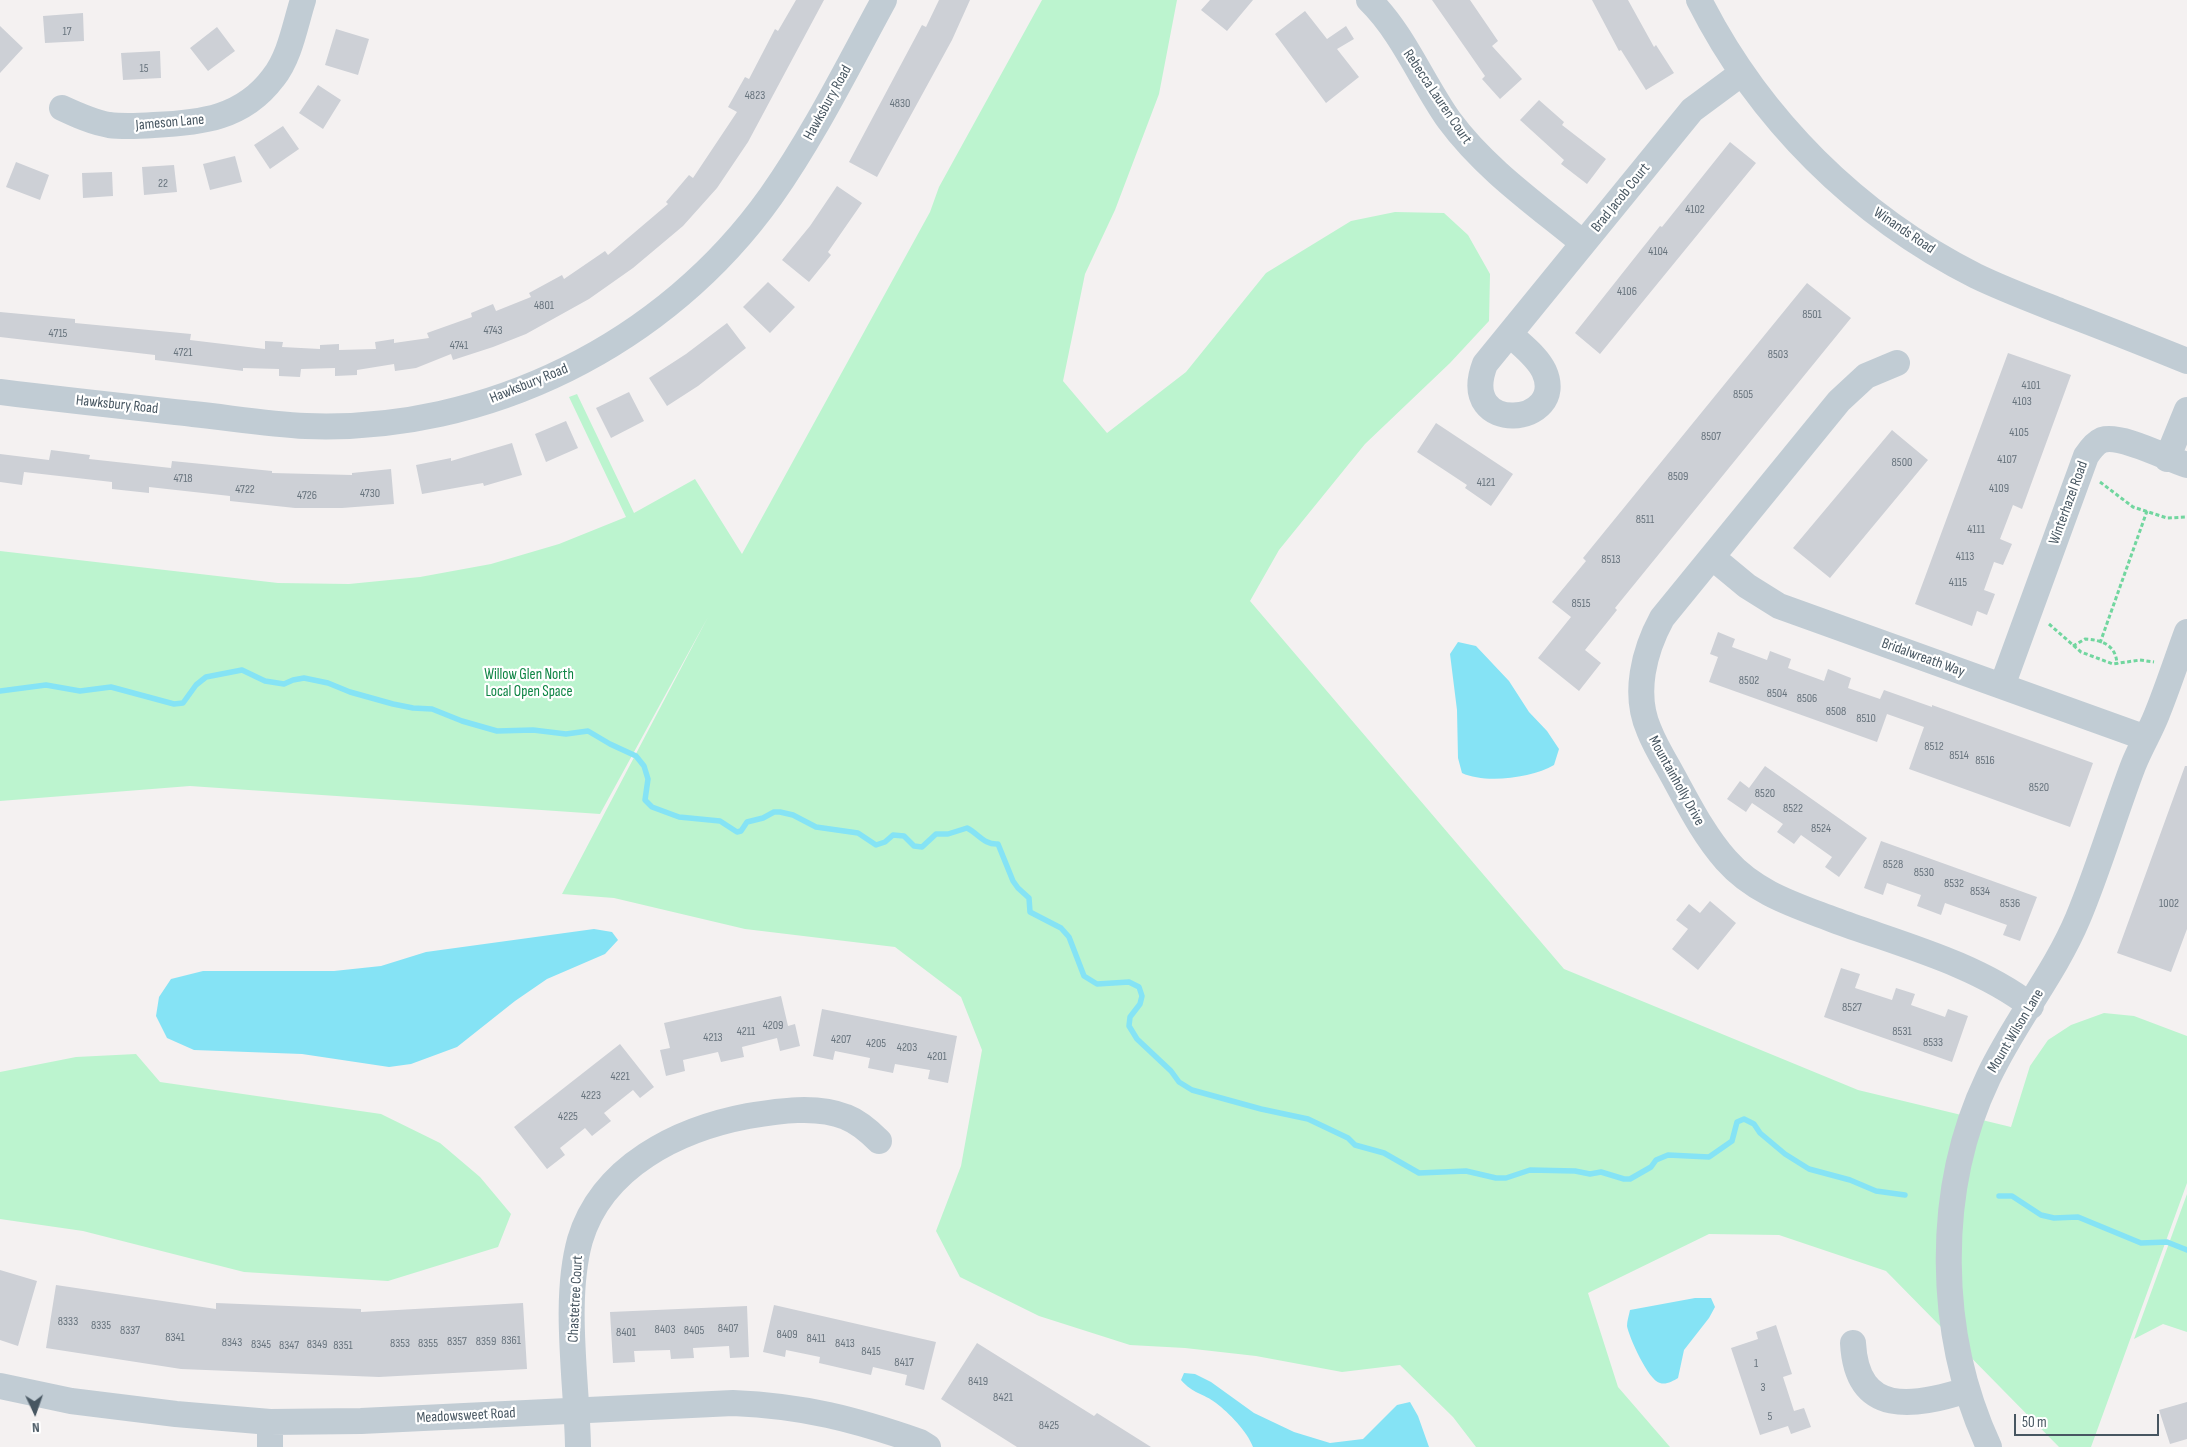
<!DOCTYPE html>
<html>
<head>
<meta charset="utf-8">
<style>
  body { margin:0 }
  #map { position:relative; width:2187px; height:1447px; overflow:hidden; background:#f4f1f1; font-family:"Sofia Sans Condensed",sans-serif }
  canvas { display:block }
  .north { position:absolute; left:10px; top:1387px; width:50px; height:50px; -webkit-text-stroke:4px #fff; paint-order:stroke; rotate:177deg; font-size:14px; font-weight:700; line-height:20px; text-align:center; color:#475661 }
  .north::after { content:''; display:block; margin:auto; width:18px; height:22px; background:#475661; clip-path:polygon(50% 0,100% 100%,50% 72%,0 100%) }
  .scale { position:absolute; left:2014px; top:1414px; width:145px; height:22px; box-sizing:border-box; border:2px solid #475661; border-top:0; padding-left:6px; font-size:15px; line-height:18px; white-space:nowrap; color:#475661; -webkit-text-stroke:4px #fff; paint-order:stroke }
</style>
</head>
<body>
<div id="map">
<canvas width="2187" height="1447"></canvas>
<div class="north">N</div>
<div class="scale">50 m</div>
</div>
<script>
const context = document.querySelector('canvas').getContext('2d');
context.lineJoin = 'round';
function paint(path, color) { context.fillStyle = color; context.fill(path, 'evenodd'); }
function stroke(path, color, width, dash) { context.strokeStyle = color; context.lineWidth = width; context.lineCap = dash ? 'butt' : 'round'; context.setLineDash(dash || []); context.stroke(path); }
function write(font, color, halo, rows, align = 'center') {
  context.font = font + ' "Sofia Sans Condensed",sans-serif'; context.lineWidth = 4.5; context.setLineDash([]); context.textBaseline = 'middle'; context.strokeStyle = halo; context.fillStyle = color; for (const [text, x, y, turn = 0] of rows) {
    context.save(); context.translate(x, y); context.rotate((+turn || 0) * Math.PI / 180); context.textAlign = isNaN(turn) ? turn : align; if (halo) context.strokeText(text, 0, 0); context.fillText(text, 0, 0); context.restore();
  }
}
paint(new Path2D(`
  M1042,0H1177L1159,94L1115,210L1085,274L1063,381L1107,433L1186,372L1266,273L1351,221L1395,212L1444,213L1468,235L1490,274L1489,321L1450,363L1365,444L1279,550L1250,601L1564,969L1858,1090L2011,1127L2030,1066L2048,1040L2071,1025L2104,1013L2134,1016L2187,1036V1183L2091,1447H2059L1886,1271L1779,1235L1709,1234L1588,1293L1618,1387L1670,1447H1476L1453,1417L1400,1365L1342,1372L1256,1356L1185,1348L1130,1345L1039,1316L960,1277L936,1231L961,1166L982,1050L961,997L895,947L745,929L614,898L562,894L708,617L600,814L190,786L0,801V551L278,583L349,584L420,577L491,564L559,544L626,517L569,397L577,394L634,513L695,479L742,554L930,212L939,187Z
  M136,1054L160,1082L381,1114L440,1143L480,1177L511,1214L498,1247L388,1281L244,1272L83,1231L0,1219V1072L76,1057Z
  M2187,1194V1332L2163,1324L2134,1339Z`), '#bcf4cf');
paint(new Path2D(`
  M1458,642L1476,646L1509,681L1529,712L1547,731L1559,749L1554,765C1532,778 1485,784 1462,773L1458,758L1457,710L1450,654Z
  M594,929L612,932L618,940L605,954L547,979L515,1001L457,1047L411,1064L389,1067L302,1054L194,1050L167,1038L156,1016L159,997L171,979L203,971H334L381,966L426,952Z
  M1695,1298H1711L1715,1307L1709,1318L1684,1350L1678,1378C1673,1381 1666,1385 1660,1383C1648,1380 1629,1337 1627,1326C1627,1321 1629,1315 1630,1310Z
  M1184,1373L1195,1374L1211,1382L1254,1413L1294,1432L1330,1443L1363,1439L1397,1405L1410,1402L1418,1416L1429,1447H1253C1247,1431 1229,1413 1216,1403C1203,1393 1193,1394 1181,1380Z`), '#85e3f5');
stroke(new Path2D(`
  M0,691L46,685L80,691L111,687L174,704L183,703L196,685L206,677L242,670L265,681L284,684L293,680L304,678L328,683L350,692L393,704L413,708L432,709L462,721L497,731L533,730L566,734L588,731L610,744L636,756L644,766L648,779L645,800L652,807L679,817L720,821L737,832L741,831L747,822L763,818L774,812H780L793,815L816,827L858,833L876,845L885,842L893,835L904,836L914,846L922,847L936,834H948L967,828C979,834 984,845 998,844L1013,881L1018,888L1029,898L1030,912L1061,928L1069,937L1084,976L1097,984L1129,982L1139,987L1142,996L1140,1004L1130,1017L1129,1026L1137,1039L1171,1071L1179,1082L1192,1090L1261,1109L1308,1119L1348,1138L1355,1145L1384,1153L1419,1173L1466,1171L1496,1178H1506L1530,1170L1575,1171L1590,1174L1601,1172L1624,1179H1630L1651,1167L1656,1160L1668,1155L1709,1157L1732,1141L1737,1122L1744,1119L1754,1124L1760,1133L1785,1154L1809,1169L1850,1180L1876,1191L1905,1195
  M1999,1196H2012L2041,1215L2054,1218L2078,1217L2141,1243L2167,1242L2187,1250`), '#85e3f5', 5.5);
paint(new Path2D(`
  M796,0H824L748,142L717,188L683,226L633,268L589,299L526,334L493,347L453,360L451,354L416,368L395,371L394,364L357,370V375L335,376V368L301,369L300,377L279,376V369L243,368V371L155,360V355L0,337V312L75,319V323L191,334L190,340L265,349V341L283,342L282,347L320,349V345L339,344V350L376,349L375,342L394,339V343L429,338L427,333L472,317L471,313L493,304L496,311L531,297L529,293L562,275L564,279L605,251L608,255L668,204L666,202L689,175L693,178L737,112L728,107L745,77L749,79L775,29L778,31Z
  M939,0H970L952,40L877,177L849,162L922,25L926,27Z
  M1210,0H1253L1227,31L1201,10Z
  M1432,0H1470L1498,41L1492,46L1522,79L1500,99L1482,79L1485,76Z
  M1592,0H1628L1654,47L1656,45L1674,73L1646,90L1621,50L1619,51Z
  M1305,11L1327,39L1346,26L1354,39L1337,49L1359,77L1326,103L1275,34Z
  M83,13L84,41L45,43L43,16Z
  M0,26L23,48L0,73Z
  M217,27L235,51L208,71L190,48Z
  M336,29L369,39L358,75L325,65Z
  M160,51L161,78L123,80L121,53Z
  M318,85L341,100L323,129L299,113Z
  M1539,100L1564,122L1562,125L1606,159L1587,184L1561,164L1564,160L1520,120Z
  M283,126L299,149L270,169L254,145Z
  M1730,142L1756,163L1600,354L1575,333L1640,251L1660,226L1662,227Z
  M235,156L242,182L210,190L203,164Z
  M16,162L49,175L40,200L6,187Z
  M174,165L177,192L144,195L142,167Z
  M112,172L113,196L83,198L82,173Z
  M837,186L862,203L828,252L831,255L809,282L782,260L810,226Z
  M768,282L795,307L770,333L743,307Z
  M1807,283L1851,318L1615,608L1617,610L1585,650L1601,663L1579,691L1538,658L1571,617L1552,602L1586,561L1583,558Z
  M727,323L746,348L698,386L667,406L649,378L686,354Z
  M2008,353L2071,375L2022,509L2013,505L2000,539L2012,544L2003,565L1994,562L1984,590L1995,594L1987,615L1977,611L1972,626L1915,604Z
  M629,392L644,421L611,438L596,408Z
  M566,421L578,448L546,462L535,434Z
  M1436,423L1513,474L1491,506L1465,488L1467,485L1417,452Z
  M1892,430L1928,460L1830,578L1793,548Z
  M512,443L522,475L484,486L483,483L422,494L416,465L451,458V461Z
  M51,450L90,455L89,459L171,468L172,461L272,471V473L352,475V473L391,469L394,504L342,508H295L230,501V496L149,487V493L112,489V482L24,472L22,485L0,482V454L49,460Z
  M1718,632L1735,639L1732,647L1767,660L1770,651L1791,659L1788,668L1824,681L1828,669L1851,678L1848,688L1880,699L1884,690L1932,707V705L2093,763L2070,827L1909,769L1924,727L1887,714L1877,742L1709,682L1718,657L1710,654Z
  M1765,766L1867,838L1839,877L1825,867L1832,857L1801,835L1794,844L1777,832L1783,824L1752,803L1746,812L1727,799L1740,781L1749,788Z
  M2185,766H2187V929L2171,972L2117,953Z
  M1881,841L2037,897L2020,941L2003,935L2007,925L1945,903L1941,915L1917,906L1921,895L1887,883L1883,895L1864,888Z
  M1710,901L1736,923L1698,970L1672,949L1688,929L1676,920L1689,904L1700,913Z
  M1841,968L1860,974L1855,988L1892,1000L1896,988L1915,994L1911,1005L1945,1017L1948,1009L1968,1016L1952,1062L1824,1017Z
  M781,996L788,1026L795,1024L800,1046L780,1051L777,1038L742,1047L744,1057L721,1062L718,1052L683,1060L685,1071L666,1076L660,1050L670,1048L664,1023Z
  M822,1009L957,1036L948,1083L928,1079L930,1070L895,1064L893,1073L868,1068L870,1058L835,1051L833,1060L813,1056Z
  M620,1044L654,1087L640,1098L633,1090L604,1113L611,1121L592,1136L585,1128L560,1148L565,1155L547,1169L514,1127Z
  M0,1270L37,1281L18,1346L0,1340Z
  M56,1285L216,1309V1303L361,1309V1312L523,1303L527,1369L379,1377L181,1369L46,1348Z
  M774,1305L936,1342L924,1390L905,1385L907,1375L873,1367L871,1375L819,1363L820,1357L786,1350L785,1357L763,1352Z
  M747,1306L749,1357L730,1358L729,1346L693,1348L694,1358L671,1359L670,1350L634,1351L635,1362L613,1363L610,1312Z
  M1776,1325L1792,1374L1783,1377L1794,1411L1804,1408L1811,1427L1791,1434L1788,1426L1760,1435L1731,1348L1758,1339L1756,1332Z
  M977,1343L1094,1416L1097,1413L1151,1447H1017L941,1399Z
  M2187,1402V1439L2170,1444L2159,1410Z`), '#cdd0d6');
stroke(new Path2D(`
  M2100,482L2133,507L2167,518L2187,517
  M2049,624L2081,652L2113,664L2140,660L2154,662
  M2100,643L2147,511
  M2073,646L2085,639C2102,640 2116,645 2117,664`), '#71d69f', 3, [4, 2.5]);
stroke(new Path2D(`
  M1369,0C1403,33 1422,82 1449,120C1485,169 1537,205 1583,243
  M1699,0C1759,119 1857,216 1976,276C2003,289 2032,300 2060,311C2102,327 2145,344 2187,361
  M62,108C77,115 92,122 109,125C124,127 139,126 154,125C201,123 243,118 273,78C290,57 295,25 303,0
  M1510,334C1521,345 1537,356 1544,371C1569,426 1457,437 1485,364L1692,110L1742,73
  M1897,363L1866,376L1839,401L1662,618C1644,651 1633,694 1649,730C1654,743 1661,755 1668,767C1686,799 1702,833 1726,860C1755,893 1795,905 1834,920C1899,944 1975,963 2031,1006
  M0,392C64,400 129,407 193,414C231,418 268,424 306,426C487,433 666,344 771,196C814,135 848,66 884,0
  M2167,459L2187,410
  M1712,557L1747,586L1779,606L2146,738
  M2002,686L2086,456C2090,450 2095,443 2102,440C2121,434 2166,458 2187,465
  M1853,1343C1857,1417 1914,1407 1967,1390
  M0,1386L71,1401L176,1414L270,1422L361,1421L733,1403C804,1406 854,1419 920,1442L928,1447
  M270,1422V1447
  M578,1447C577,1383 563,1301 580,1240C602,1166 679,1129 748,1116C778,1111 817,1105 846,1117C859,1122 869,1131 879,1141
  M1989,1447C1937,1335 1934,1191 1988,1078C2014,1022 2054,975 2078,918C2099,868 2114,816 2133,766C2140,748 2150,732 2157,714C2168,687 2177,659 2187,632`), '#c1ccd4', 26);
write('12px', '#68747e', null, [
  ["17",67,32],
  ["15",144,69],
  ["4823",755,96],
  ["4830",900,104],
  ["22",163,184],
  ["4102",1695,210],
  ["4104",1658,252],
  ["4106",1627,292],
  ["4801",544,306],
  ["8501",1812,315],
  ["4743",493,331],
  ["4715",58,334],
  ["4741",459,346],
  ["4721",183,353],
  ["8503",1778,355],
  ["4101",2031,386],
  ["8505",1743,395],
  ["4103",2022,402],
  ["4105",2019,433],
  ["8507",1711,437],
  ["4107",2007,460],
  ["8500",1902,463],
  ["8509",1678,477],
  ["4718",183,479],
  ["4121",1486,483],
  ["4109",1999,489],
  ["4722",245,490],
  ["4730",370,494],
  ["4726",307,496],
  ["8511",1645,520],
  ["4111",1976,530],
  ["4113",1965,557],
  ["8513",1611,560],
  ["4115",1958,583],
  ["8515",1581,604],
  ["8502",1749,681],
  ["8504",1777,694],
  ["8506",1807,699],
  ["8508",1836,712],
  ["8510",1866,719],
  ["8512",1934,747],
  ["8514",1959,756],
  ["8516",1985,761],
  ["8520",2039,788],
  ["8520",1765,794],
  ["8522",1793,809],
  ["8524",1821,829],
  ["8528",1893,865],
  ["8530",1924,873],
  ["8532",1954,884],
  ["8534",1980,892],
  ["8536",2010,904],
  ["1002",2169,904],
  ["8527",1852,1008],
  ["4209",773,1026],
  ["4211",746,1032],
  ["8531",1902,1032],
  ["4213",713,1038],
  ["4207",841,1040],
  ["8533",1933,1043],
  ["4205",876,1044],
  ["4203",907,1048],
  ["4201",937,1057],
  ["4221",620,1077],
  ["4223",591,1096],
  ["4225",568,1117],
  ["8333",68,1322],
  ["8335",101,1326],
  ["8407",728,1329],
  ["8403",665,1330],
  ["8337",130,1331],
  ["8405",694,1331],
  ["8401",626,1333],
  ["8409",787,1335],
  ["8341",175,1338],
  ["8411",816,1339],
  ["8361",511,1341],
  ["8357",457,1342],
  ["8359",486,1342],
  ["8343",232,1343],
  ["8353",400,1344],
  ["8355",428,1344],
  ["8413",845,1344],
  ["8345",261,1345],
  ["8349",317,1345],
  ["8347",289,1346],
  ["8351",343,1346],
  ["8415",871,1352],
  ["8417",904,1363],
  ["1",1756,1364],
  ["8419",978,1382],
  ["3",1763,1388],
  ["8421",1003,1398],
  ["5",1770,1417],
  ["8425",1049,1426]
]);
write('15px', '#475661', '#fff', [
  ["Rebecca Lauren Court",1437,97,56],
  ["Hawksbury Road",828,103,-61],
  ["Jameson Lane",170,123,-5],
  ["Brad Jacob Court",1621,198,-51],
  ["Winands Road",1904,231,34],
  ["Hawksbury Road",529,384,-22],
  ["Hawksbury Road",117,405,6],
  ["Winterhazel Road",2069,503,-70],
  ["Bridalwreath Way",1923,658,20],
  ["Mountainholly Drive",1676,781,61],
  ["Mount Wilson Lane",2016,1031,-59],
  ["Chastetree Court",576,1299,-87],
  ["Meadowsweet Road",466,1416,-3]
]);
write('15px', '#0e8544', '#fff', [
  ["Willow Glen North",529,675],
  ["Local Open Space",529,692]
]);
</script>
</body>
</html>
